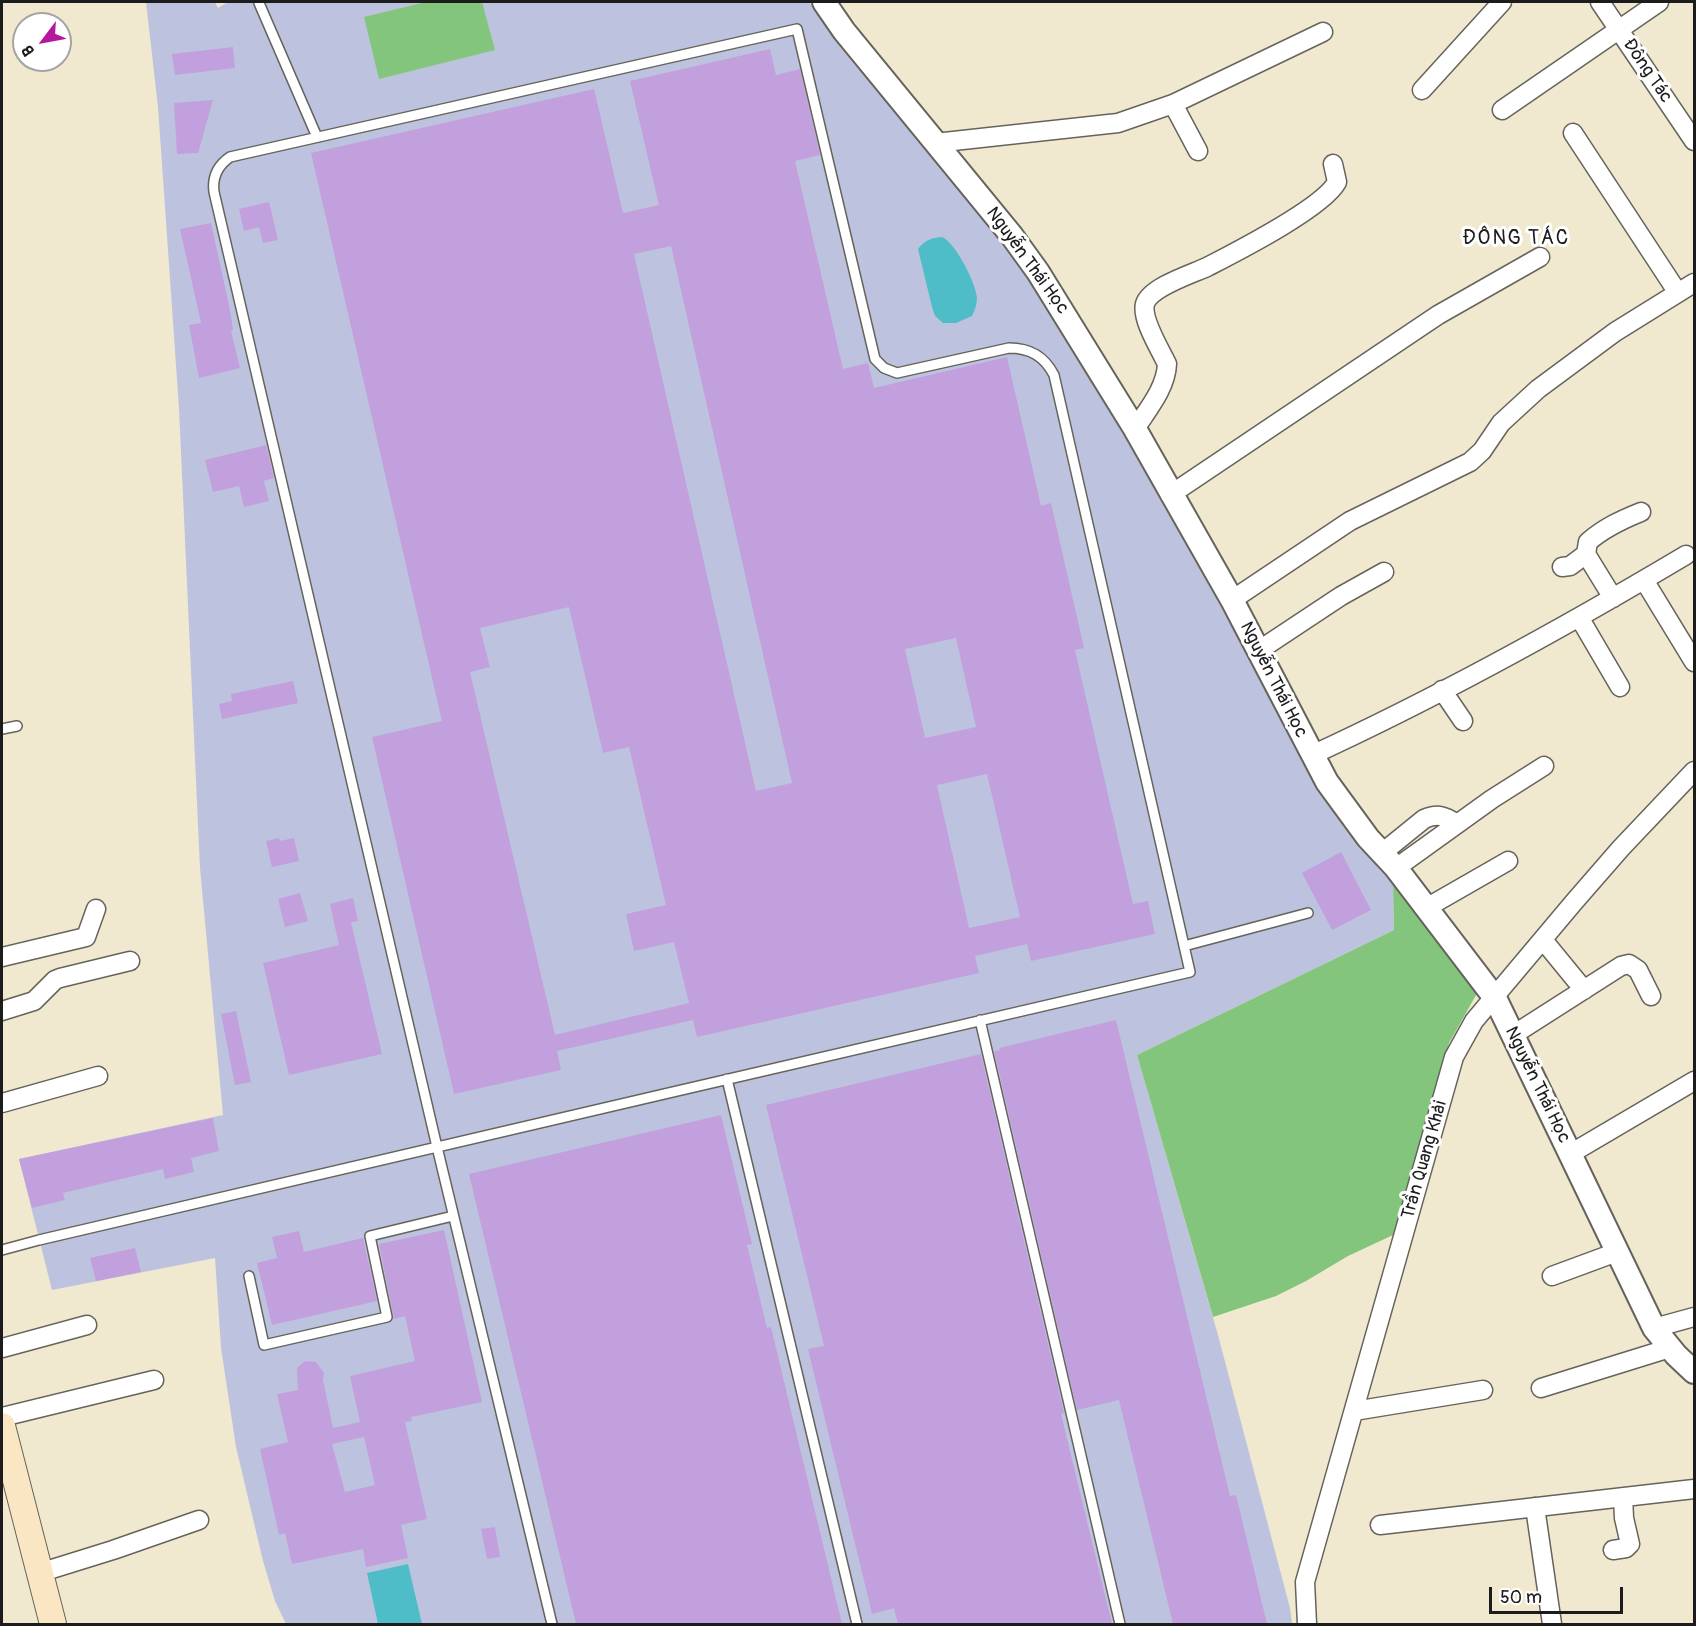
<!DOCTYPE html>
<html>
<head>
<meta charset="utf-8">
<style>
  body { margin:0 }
  #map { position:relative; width:1696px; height:1626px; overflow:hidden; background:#f0e8cf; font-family:Pangolin,sans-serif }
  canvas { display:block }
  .frame { position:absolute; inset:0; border:3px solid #1c1c1c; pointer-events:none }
  .north { position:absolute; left:12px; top:12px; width:60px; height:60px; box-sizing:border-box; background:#fff; border:2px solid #a4a4a4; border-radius:50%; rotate:238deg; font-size:16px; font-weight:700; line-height:24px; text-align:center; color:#1c1c1c }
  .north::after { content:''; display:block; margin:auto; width:21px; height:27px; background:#b5179e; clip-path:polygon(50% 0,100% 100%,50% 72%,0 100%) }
  .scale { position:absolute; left:1489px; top:1587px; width:134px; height:27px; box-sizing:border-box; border:3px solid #1c1c1c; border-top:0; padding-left:8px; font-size:18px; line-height:21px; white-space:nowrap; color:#1c1c1c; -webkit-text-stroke:4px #fff; paint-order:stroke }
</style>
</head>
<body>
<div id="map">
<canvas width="1696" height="1626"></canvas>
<div class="frame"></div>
<div class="north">B</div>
<div class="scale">50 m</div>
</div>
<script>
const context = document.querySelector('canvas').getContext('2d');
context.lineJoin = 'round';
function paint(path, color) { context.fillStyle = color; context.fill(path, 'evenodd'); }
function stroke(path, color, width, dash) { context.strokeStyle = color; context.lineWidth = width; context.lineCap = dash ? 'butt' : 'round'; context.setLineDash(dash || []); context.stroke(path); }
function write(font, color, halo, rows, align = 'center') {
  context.font = font + ' Pangolin,sans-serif'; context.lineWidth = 6; context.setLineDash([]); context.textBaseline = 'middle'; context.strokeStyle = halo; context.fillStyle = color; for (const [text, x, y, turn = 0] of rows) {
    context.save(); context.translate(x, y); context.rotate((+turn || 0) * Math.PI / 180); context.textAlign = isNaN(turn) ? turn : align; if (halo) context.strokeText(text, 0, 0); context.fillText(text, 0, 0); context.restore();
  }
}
paint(new Path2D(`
  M146,2H215L218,8L228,2H809L836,38L1036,278L1344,826L1393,883L1394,930L1137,1055L1218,1335L1290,1608L1292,1624H286L275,1601L263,1561L236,1447L221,1348L215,1258L52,1290L19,1159L223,1115L200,868L179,408L158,107Z`), '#bdc3de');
paint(new Path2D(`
  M426,2H482L495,50L379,79L364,17Z
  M1393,883L1480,988L1449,1043L1393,1235L1348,1256L1306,1281L1276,1296L1213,1317L1137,1055L1394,930Z`), '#84c57d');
paint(new Path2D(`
  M942,237C955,242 976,283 977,298C977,304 975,310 972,316L956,323H943L935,316L932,307L918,249C925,240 931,238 942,237Z
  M408,1564L422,1624H378L367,1573Z`), '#4fbdc8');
paint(new Path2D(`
  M233,47L235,68L175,75L172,54Z
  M770,49L776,75L800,69L820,155L795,161L843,369L868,363L874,388L1007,357L1041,506L1051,503L1084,648L1075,650L1133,904L1148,901L1155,934L1031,961L1027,944L975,956L979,973L697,1037L693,1020L557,1051L561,1070L454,1094L372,737L442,721L311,153L594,89L623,213L659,205L630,81ZM671,246L792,783L756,791L634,254ZM569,607L603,753L629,747L666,905L626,914L634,951L674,942L689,1003L555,1035L470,672L490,667L480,628ZM956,638L976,727L925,738L905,649ZM987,774L1020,917L969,928L937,785Z
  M213,100L198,153L177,154L174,103Z
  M269,202L278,240L263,243L259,227L244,231L239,209Z
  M211,223L230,310L233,330L231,331L240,368L199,378L189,325L201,323L180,229Z
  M266,445L274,478L264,481L269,501L244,507L239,486L213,492L205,460Z
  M293,681L298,703L222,719L219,704L232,701L231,694Z
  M279,838L280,841L294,838L299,861L272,867L266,841Z
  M1341,852L1371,910L1332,930L1302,873Z
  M300,893L308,921L285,927L278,899Z
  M353,898L358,921L351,922L382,1054L289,1075L263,963L339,945L330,904Z
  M236,1011L251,1082L235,1085L221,1014Z
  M1116,1020L1230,1496L1236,1495L1267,1624H1173L1119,1400L1077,1410L994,1051L1000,1050L999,1048Z
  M981,1054L1064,1413L1061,1414L1112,1624H898L894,1608L872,1614L808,1349L824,1346L766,1105Z
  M721,1115L752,1244L747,1245L767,1328L771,1327L842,1624H576L469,1174Z
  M213,1118L219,1151L191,1158L194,1172L165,1179L163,1169L63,1193L65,1200L32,1208L19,1159Z
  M444,1230L482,1402L411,1417L412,1421L405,1422L427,1519L401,1525L408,1558L366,1567L363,1549L292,1564L285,1533L279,1535L260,1449L288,1442L277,1394L298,1390L297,1368L305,1361L316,1362L324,1373L323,1380L333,1428L360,1422L350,1376L415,1361L405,1316L394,1319L379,1244ZM364,1437L375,1485L345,1492L332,1444Z
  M299,1231L304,1252L363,1238L377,1301L272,1325L257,1263L277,1258L272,1237Z
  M135,1248L141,1272L96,1281L90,1258Z
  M495,1527L500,1557L487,1559L481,1529Z`), '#c2a0dd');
const service = new Path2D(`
  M259,3L317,137
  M2,729L17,726
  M1184,946L1308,913
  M980,1020L1120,1624
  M727,1079L857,1624
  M2,1250L39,1240C423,1150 806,1061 1190,972L1054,375C1044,356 1030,348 1009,348L897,373L884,368L875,359L797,29L230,157C217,166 212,177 214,192L437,1147L552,1624
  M249,1276L264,1345L387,1317L370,1236L453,1216`);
const minor = new Path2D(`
  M1600,2L1694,141
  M1422,90L1502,2
  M1173,104L1198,151
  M1502,110L1659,2
  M1573,133L1678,293
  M935,143L1118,123L1173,104L1323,32
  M1135,429C1148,409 1166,388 1167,364C1160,349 1141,319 1145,304C1150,287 1192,274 1207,267C1236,252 1323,208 1337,182L1333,164
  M1170,495L1438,315L1540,257
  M1586,554L1588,542C1604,528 1621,520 1641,512
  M1562,567L1570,566L1586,554L1613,598
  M1644,580L1694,662
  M1232,600L1350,521L1470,462L1482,451L1501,423L1538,389L1615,332L1694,283
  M1579,617L1620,687
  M1258,651L1341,596L1384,572
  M1442,690L1463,721
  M1312,755C1440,696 1565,627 1686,555
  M1382,853L1424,819C1438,813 1445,816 1457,824
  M1396,868L1492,799L1544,766
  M1426,908L1508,861
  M1543,940L1584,990
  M2,957L86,937L96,909
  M2,1011L34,1001L55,980L60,978L130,961
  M1513,1035L1621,966L1629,964L1638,970L1651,996
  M2,1103L98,1076
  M1570,1154L1694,1081
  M1552,1276L1617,1252
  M1654,1328L1694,1317
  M2,1348L87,1325
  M1541,1388L1670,1348
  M1354,1411L1483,1390
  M2,1417L154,1380
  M1535,1507L1552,1624
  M1380,1525L1694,1489
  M1613,1550L1626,1548L1630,1544L1624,1518L1623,1497
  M39,1573L113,1550L199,1520
  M1307,1624L1305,1582L1454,1057L1474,1021L1574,902L1621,848L1694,771`);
const tertiary = new Path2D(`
  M824,2L844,31L1012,236L1038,272L1135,429L1232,600L1327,782L1368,838L1396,868L1495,998L1654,1328L1676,1355L1694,1372`);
const secondary = new Path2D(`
  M2,1426L53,1624`);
stroke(service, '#66635b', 12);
stroke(minor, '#66635b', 21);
stroke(tertiary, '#66635b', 26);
stroke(secondary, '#66635b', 28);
stroke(service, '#fff', 9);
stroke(minor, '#fff', 18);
stroke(tertiary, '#fff', 22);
stroke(secondary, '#fbe6c4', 26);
write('18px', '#1c1c1c', '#fff', [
  ["Đông Tác",1647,71,56],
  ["Nguyễn Thái Học",1027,261,54],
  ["Nguyễn Thái Học",1273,680,63],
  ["Nguyễn Thái Học",1537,1085,64],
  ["Trần Quang Khải",1425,1160,-74]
]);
context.letterSpacing = '1.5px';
write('20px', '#1c1c1c', '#fff', [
  ["ĐÔNG TÁC",1516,239]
]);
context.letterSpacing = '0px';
</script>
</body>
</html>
